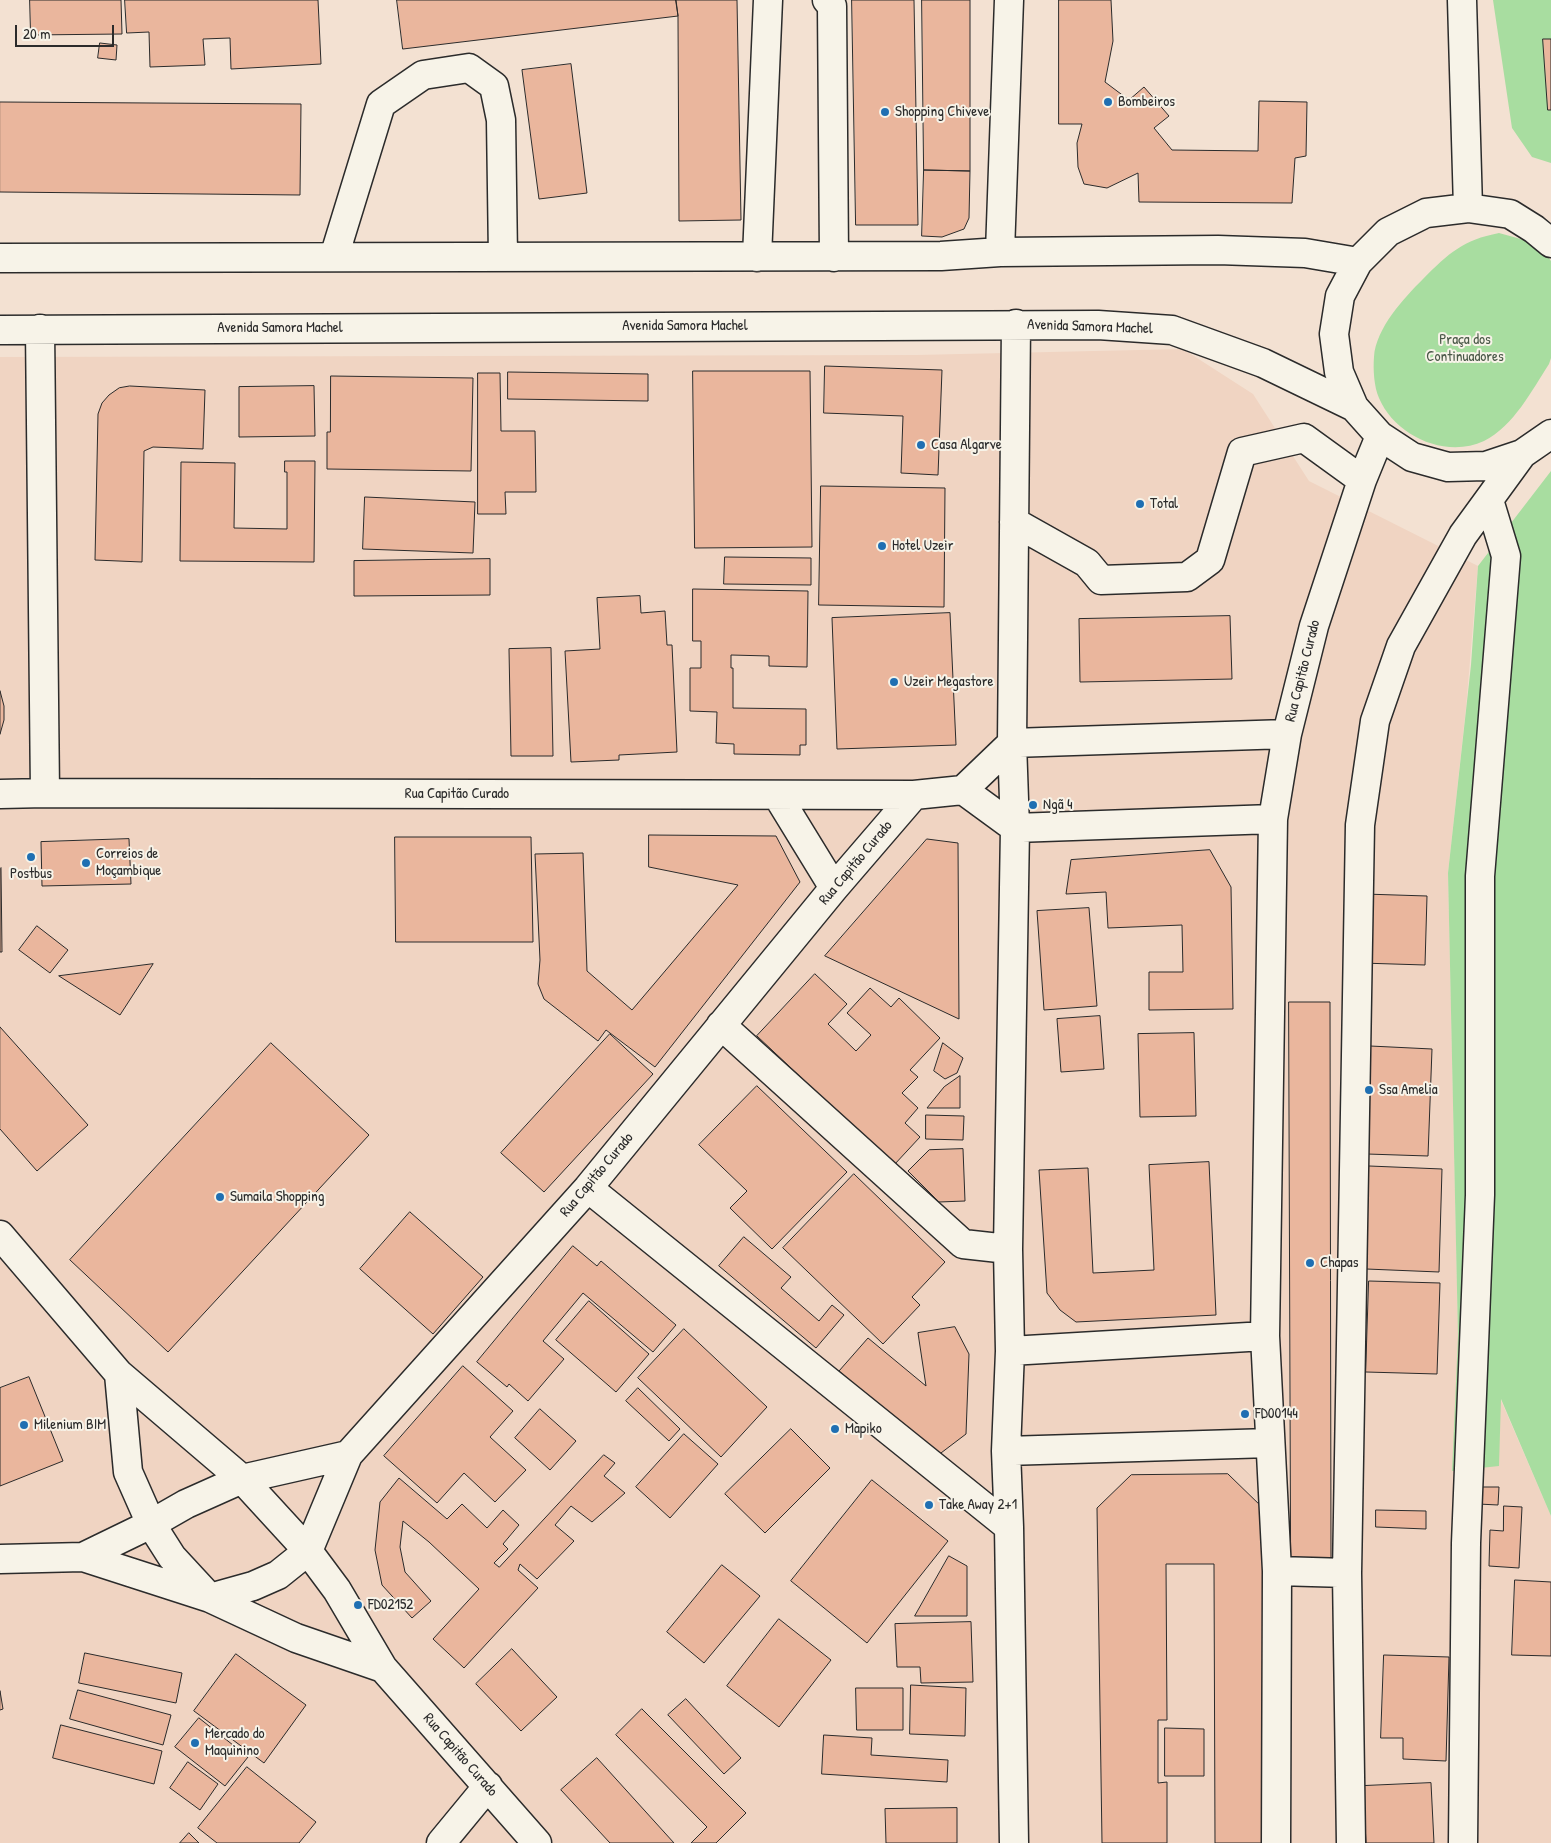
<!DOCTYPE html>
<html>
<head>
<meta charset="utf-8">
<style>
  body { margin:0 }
  #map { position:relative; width:1551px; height:1843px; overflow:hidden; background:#f3e1d2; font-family:"Patrick Hand",sans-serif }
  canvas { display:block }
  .scale { position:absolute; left:15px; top:25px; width:99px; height:22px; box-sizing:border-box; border:2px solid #2b2b2b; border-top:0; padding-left:6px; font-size:15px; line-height:18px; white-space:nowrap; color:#2b2b2b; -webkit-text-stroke:4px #f7f3e8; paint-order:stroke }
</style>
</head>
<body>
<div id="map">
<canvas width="1551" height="1843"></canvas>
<div class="scale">20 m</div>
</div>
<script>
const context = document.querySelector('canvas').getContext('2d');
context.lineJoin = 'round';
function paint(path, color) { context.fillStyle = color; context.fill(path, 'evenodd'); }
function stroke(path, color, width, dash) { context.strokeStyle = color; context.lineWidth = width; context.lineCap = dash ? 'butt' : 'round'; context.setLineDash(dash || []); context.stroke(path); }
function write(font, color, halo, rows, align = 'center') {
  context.font = font + ' "Patrick Hand",sans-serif'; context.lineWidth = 4; context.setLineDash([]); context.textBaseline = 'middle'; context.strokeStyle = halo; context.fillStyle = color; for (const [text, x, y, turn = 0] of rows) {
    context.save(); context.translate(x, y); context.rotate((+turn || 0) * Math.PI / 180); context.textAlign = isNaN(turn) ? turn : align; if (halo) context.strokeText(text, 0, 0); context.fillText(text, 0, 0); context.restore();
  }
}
paint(new Path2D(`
  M1183,349L1253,394L1309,481L1478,566L1466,708L1448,873L1461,1465L1500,1398L1551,1516V1843H0V357L917,355Z`), '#f0d4c2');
paint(new Path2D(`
  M1493,0H1551V163L1532,157L1512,128Z
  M1499,233C1518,238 1540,243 1551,261V358L1549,364C1532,390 1514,426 1484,441C1446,459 1395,436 1379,398C1374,387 1373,369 1374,357C1376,328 1404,298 1423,279C1449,253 1463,240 1499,233Z
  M1551,471V1516L1501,1399L1499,1466L1452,1471L1458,1336L1448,873L1471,665L1478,566Z`), '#a8dda0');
const building = new Path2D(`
  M30,0H121L122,34L31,35Z
  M125,0H318L321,64L231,69L230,38L203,39L205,65L150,67L149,32L127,33Z
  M397,0H676L678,16L403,49Z
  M676,0H737L741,220L679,221L678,16Z
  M852,0H914L918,225H856Z
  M922,0H970V171L924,170Z
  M1059,0H1111L1113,41L1105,82L1129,100L1144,87L1169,116L1154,128L1172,150L1258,151L1259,101L1307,102L1306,156L1295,158L1292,203L1139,202L1138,173L1107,188L1084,184L1078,167L1077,143L1082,124H1059Z
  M1543,39H1551V110H1548Z
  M100,43L117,45L116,60L98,58Z
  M571,64L587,193L539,199L522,70Z
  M0,102L301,104L300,195L0,192Z
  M924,170L970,171L969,218L964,229L942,237L922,236Z
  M825,366L942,370L938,475L901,473L903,416L824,413Z
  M693,371H810L812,547L695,548Z
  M508,372L648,374V401L508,399Z
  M478,373H500L501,431H535L536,492H505L506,514H478Z
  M331,376L473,378L471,471L327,469V432H330Z
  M130,386L205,390L203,449L153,447L144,451L142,562L95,560L98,414L102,403L109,395L119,388Z
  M314,386L315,436L239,437V387Z
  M285,461H315L314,562L180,561L181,462L235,463L234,528L287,529V472H285Z
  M821,486L945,488L944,607L819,605Z
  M365,497L475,502L473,553L363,549Z
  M725,557L811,558V585L724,584Z
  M490,559V595L354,596V561Z
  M693,589L808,591L807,667L769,666V656L731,655V668H733V708L806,709V745H800V755L734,754V744L716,743L717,712L690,711V668H701V641H693Z
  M640,596L641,613L665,611L667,645H672L677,752L619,755V760L571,762L565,651L600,649L597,598Z
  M950,613L956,745L837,749L832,618Z
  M1230,616L1232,679L1080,682L1079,619Z
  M551,648L553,756H511L509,649Z
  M0,691L4,706V720L0,734Z
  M649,835L776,836L800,882L655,1067L606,1030L598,1041L544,999L538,984L540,960L535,854L583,853L587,971L632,1010L738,885L649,867Z
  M395,837H531L533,942H396Z
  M129,839L131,884L42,886L41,842Z
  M927,839L958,843L959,1019L825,956Z
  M1210,850L1231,887L1233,1009L1149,1010V972H1183L1182,925L1108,928L1106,892L1066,894L1071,860Z
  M1,868L2,952H0V869Z
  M1364,894L1427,896L1425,965L1361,963Z
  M1089,908L1097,1006L1044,1010L1037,911Z
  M37,926L68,950L50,973L19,950Z
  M153,964L120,1015L59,976Z
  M815,974L847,1004L828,1024L856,1051L871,1035L847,1013L870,988L891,1007L899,998L940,1038L910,1070L918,1077L902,1093L918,1108L905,1123L920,1137L894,1165L757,1036Z
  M1289,1002H1330L1331,1559L1291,1558Z
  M1100,1016L1104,1069L1061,1072L1057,1019Z
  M0,1027L88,1125L37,1171L0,1129Z
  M1194,1033L1196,1116L1140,1117L1138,1034Z
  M610,1034L653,1074L544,1192L501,1153Z
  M271,1043L369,1135L168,1352L70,1260Z
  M943,1043L963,1058L957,1073L945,1079L934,1071Z
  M1370,1046L1432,1049L1428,1156L1367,1154Z
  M960,1076V1108H927L944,1087Z
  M757,1086L847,1172L772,1249L730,1208L747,1191L699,1145Z
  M926,1115L964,1116L963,1140L926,1139Z
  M963,1149L965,1201L939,1202L908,1171L929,1150Z
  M1209,1162L1216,1315L1076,1322L1060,1310L1047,1293L1039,1170L1088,1168L1093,1273L1154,1270L1149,1165Z
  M1369,1166L1442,1169L1439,1272L1366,1269Z
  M854,1174L945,1262L912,1297L920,1305L883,1344L783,1248Z
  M410,1212L483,1277L433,1334L360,1269Z
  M744,1237L791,1277L781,1288L819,1321L832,1305L844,1315L816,1348L719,1266Z
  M573,1246L597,1266L601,1261L676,1325L653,1352L583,1293L543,1341L564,1359L528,1401L509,1384L507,1387L477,1362Z
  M1369,1281L1440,1283L1437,1374L1366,1372Z
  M589,1301L649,1354L616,1392L556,1340Z
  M955,1327L969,1354L966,1434L937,1456L839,1371L868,1338L926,1386L918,1333Z
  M684,1329L767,1407L721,1457L638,1378Z
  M463,1366L513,1411L490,1437L526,1470L495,1502L464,1473L437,1503L384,1456Z
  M29,1377L63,1461L0,1486V1388Z
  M638,1388L680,1429L669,1441L626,1401Z
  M540,1409L576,1441L550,1470L515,1438Z
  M791,1429L830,1468L765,1533L725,1494Z
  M684,1434L718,1464L670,1518L636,1487Z
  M604,1455L615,1463L604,1476L625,1493L592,1522L571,1506L555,1525L574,1541L537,1579L520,1564L518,1570L538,1588L464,1668L433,1639L479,1589L429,1542L403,1521L400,1547L405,1572L431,1601L412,1618L382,1585L375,1550L380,1502L399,1478L447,1519L462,1504L487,1528L503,1510L519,1525L503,1544L508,1549L494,1563L499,1567Z
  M1228,1474L1263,1508L1262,1843H1215L1214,1564H1166L1167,1720H1158V1783L1167,1782V1843H1102L1097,1508L1131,1475Z
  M872,1480L948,1541L867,1643L791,1581Z
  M1478,1487H1499L1498,1505L1478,1504Z
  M1504,1506L1522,1507L1519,1568L1489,1566L1490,1530L1503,1531Z
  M1376,1510L1426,1511V1529L1376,1527Z
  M949,1556L967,1566V1616H915Z
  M722,1565L760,1596L704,1663L667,1632Z
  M1515,1580L1551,1582V1656L1512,1655Z
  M779,1619L831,1660L779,1727L727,1686Z
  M971,1622L973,1682L921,1683L920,1667H897L895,1624Z
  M512,1649L557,1697L521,1731L476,1684Z
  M85,1653L182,1673L176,1703L79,1683Z
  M236,1654L306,1705L264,1763L194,1711Z
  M1384,1655L1449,1657L1446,1761L1403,1759V1738H1381Z
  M911,1685L966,1688L965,1736L910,1734Z
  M856,1688H903V1730H857Z
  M78,1690L171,1715L163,1745L70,1719Z
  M0,1691L3,1709L0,1710Z
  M686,1699L741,1758L724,1774L668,1715Z
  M642,1709L746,1813L716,1843H691L707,1827L616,1735Z
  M199,1718L248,1757L225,1786L175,1747Z
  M61,1725L162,1751L154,1784L53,1758Z
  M1165,1728L1204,1729V1776H1165Z
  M824,1735L872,1738L871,1755L948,1760L947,1782L822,1774Z
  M597,1758L674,1843H610L561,1790Z
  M188,1762L218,1784L200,1810L170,1788Z
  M247,1767L316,1822L299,1843H217L198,1828Z
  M1431,1783L1434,1843H1366L1363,1786Z
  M957,1808V1843H886L885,1809Z
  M189,1833L199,1843H180Z`);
paint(building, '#eab69d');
stroke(building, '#2b2b2b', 1);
const minor = new Path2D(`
  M827,0L832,6L834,257
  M1462,0L1468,208
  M1551,243L1534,229L1510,214L1468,208L1426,213L1388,232L1358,262L1340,296L1334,334L1339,372L1354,407L1380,436L1412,457L1448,467L1486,466L1522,454L1551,434
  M1000,252L1009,0
  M334,257L381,104L423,75L469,68L494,86L501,120L503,257
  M757,257L768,0
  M0,258L941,256L1000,252L1218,250L1305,253L1358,262
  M40,329L45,793
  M0,330L1098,325L1172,330L1263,363L1354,407
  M1014,522L1087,563L1101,580L1187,577L1210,560L1242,452L1304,438L1362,480
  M963,790L1015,828L1273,819
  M0,794L45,793L914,795L963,790L1012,743L1287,734
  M777,795L834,888
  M721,1025L963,1244L1008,1249
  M588,1188L1009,1527
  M0,1235L119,1374L242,1479L308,1551L337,1590L383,1668L537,1843
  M1010,1351L1265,1336
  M119,1374L128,1472L151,1524L172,1557L209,1597
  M1006,1451L1270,1443
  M83,1557L151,1524L186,1504L242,1479L348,1455
  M0,1559L83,1557L210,1598L296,1638L383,1668
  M1277,1571L1347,1573
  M210,1598L253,1586L278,1575L308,1551L348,1455L588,1188L834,888L914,795
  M441,1843L488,1786
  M1014,1843L1009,1527L1006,1451L1010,1351L1008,1249L1015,828L1012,743L1016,324
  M1276,1843L1277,1571L1265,1336L1273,819L1287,734L1314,626L1362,480L1380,436
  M1351,1843L1347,1573L1360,825L1375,721L1401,646L1463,535L1522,454
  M1463,1843L1466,1543L1480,1195V876L1506,556L1489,500`);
stroke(minor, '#2b2b2b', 31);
stroke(minor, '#f7f3e8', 28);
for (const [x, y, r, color] of [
  [1108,102,5,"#1f6fb2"],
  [885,112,5,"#1f6fb2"],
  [921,445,5,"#1f6fb2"],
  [1140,504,5,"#1f6fb2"],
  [882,546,5,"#1f6fb2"],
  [894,682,5,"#1f6fb2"],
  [1033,805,5,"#1f6fb2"],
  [31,857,5,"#1f6fb2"],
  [86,863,5,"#1f6fb2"],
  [1369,1090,5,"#1f6fb2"],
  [220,1197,5,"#1f6fb2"],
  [1310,1263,5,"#1f6fb2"],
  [1245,1414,5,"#1f6fb2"],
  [24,1425,5,"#1f6fb2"],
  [835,1429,5,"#1f6fb2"],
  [929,1505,5,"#1f6fb2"],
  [358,1605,5,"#1f6fb2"],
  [195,1743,5,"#1f6fb2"]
]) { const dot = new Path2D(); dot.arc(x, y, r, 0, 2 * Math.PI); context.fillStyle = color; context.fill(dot); stroke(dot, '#f7f3e8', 2); }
write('15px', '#2b2b2b', '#f7f3e8', [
  ["Bombeiros",1118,102],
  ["Shopping Chiveve",895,112],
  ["Casa Algarve",931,445],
  ["Total",1150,504],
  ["Hotel Uzeir",892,546],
  ["Uzeir Megastore",904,682],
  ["Ngã 4",1043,805],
  ["Correios de",96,854],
  ["Moçambique",96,871],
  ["Postbus",31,874,"center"],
  ["Ssa Amelia",1379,1090],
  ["Sumaila Shopping",230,1197],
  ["Chapas",1320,1263],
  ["FD00144",1255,1414],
  ["Milenium BIM",34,1425],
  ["Mapiko",845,1429],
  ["Take Away 2+1",939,1505],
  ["FD02152",368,1605],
  ["Mercado do",205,1734],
  ["Maquinino",205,1751]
], 'left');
write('15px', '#2b2b2b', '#f7f3e8', [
  ["Avenida Samora Machel",685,326],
  ["Avenida Samora Machel",1090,327,2],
  ["Avenida Samora Machel",280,328],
  ["Rua Capitão Curado",1303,671,-76],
  ["Rua Capitão Curado",457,794],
  ["Rua Capitão Curado",856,863,-50],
  ["Rua Capitão Curado",597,1175,-50],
  ["Rua Capitão Curado",460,1755,49]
]);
write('15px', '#4a5848', '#f7f3e8', [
  ["Praça dos",1465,340],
  ["Continuadores",1465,357]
]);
</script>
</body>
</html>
